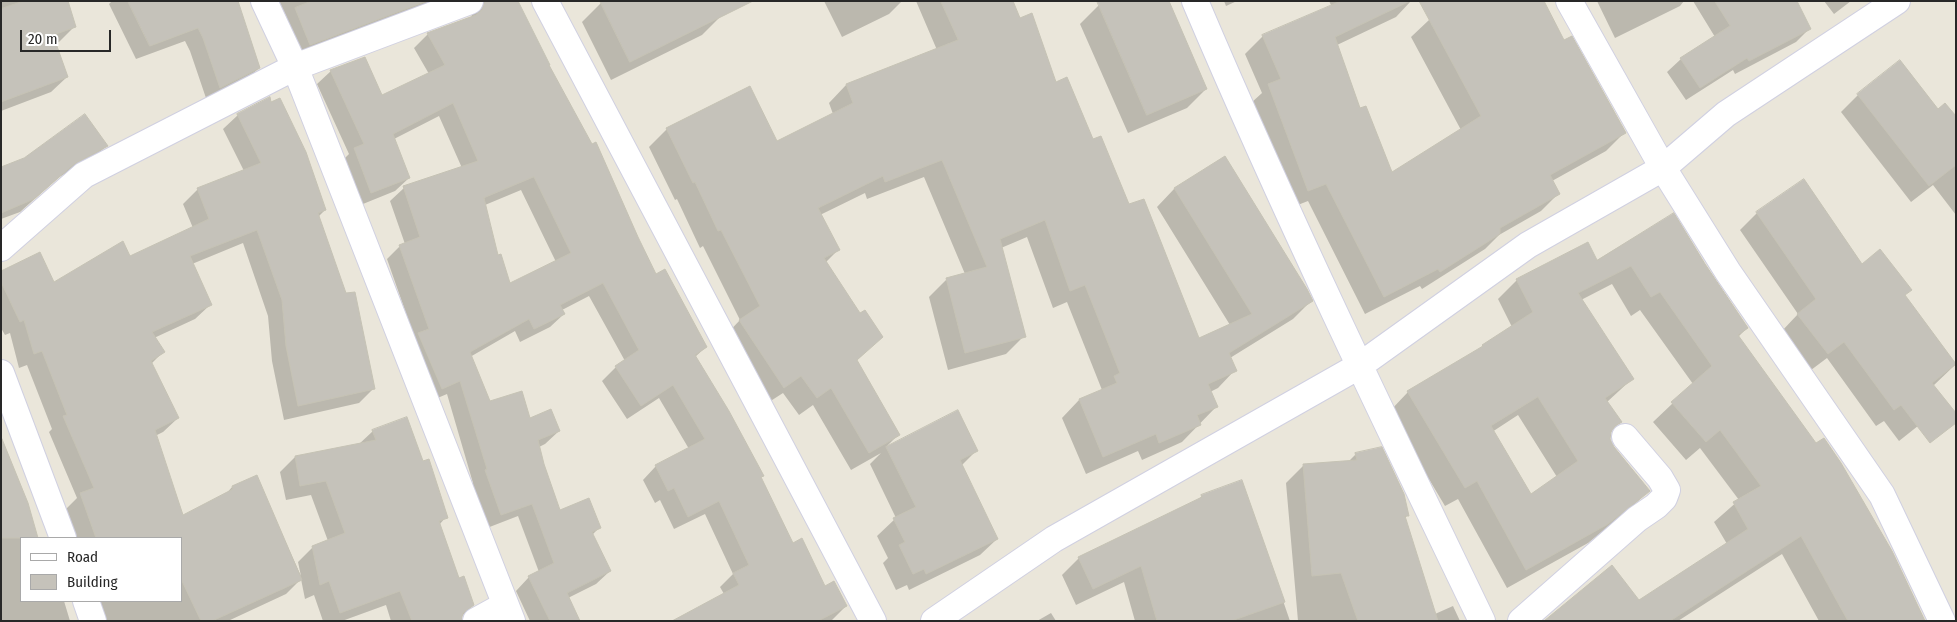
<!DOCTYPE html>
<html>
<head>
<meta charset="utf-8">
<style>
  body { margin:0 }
  #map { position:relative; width:1957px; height:622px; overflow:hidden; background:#eae6da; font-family:"Fira Sans Condensed",sans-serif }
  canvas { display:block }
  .frame { position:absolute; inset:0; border:2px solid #282828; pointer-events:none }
  .legend { position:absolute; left:20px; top:537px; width:162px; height:65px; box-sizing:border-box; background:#fff; border:1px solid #a9a9a9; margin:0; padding:6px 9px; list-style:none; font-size:15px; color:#282828 }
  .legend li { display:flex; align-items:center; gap:10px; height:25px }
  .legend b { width:25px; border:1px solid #a9a9a9 }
  .scale { position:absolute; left:20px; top:30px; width:91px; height:22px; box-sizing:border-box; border:2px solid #282828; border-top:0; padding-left:6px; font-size:15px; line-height:18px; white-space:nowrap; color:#282828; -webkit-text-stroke:4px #fff; paint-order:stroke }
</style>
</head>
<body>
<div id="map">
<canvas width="1957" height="622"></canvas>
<div class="frame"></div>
<ul class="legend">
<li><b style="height:6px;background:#fff"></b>Road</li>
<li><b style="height:14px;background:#c5c2ba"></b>Building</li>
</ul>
<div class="scale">20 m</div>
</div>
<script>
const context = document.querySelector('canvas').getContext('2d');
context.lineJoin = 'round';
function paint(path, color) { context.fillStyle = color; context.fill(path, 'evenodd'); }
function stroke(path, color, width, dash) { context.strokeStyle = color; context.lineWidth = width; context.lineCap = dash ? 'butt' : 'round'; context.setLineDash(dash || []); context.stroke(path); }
paint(new Path2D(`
  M1,1H67L75,26L59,42L55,44L67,77L51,92L1,111Z
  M112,1H237L259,68L245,81L207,101L190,51L185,41L136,59L109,4Z
  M279,1H447L296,58L283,22L287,18Z
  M463,1H516L656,276L706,347L695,357L760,478L793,545L825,587L846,606L831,621H675L724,594L720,587L733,574L705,514L674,529L660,500L655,503L643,480L656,466L689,449L659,398L627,419L602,381L616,367L625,361L589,296L562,310L564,314L550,327L520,342L515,331L470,357L490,402L559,431L545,444L537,448L559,511L599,528L592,535L610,571L596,584L568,598L578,621H530L516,591L529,577L539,572L518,516L487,528L472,485L473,483L447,394L428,402L415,339L387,259L400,246L405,244L390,201L404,188L462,168L439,116L394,139L409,178L395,191L358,206L341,162L349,154L317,84L331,71L381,97L429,74L414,48L428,34L472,18L471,10ZM521,190L556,262L509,285L497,256L485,205Z
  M824,1H902L889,14L842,37Z
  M916,1H1012L1020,19L1056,83L1092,141L1128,206L1199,339L1230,325L1157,207L1174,189L1224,158L1311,301L1293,319L1230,358L1235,370L1218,388L1210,392L1216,407L1182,442L1142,460L1138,451L1086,474L1062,418L1079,400L1102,390L1067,302L1053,308L1027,237L1001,248L1024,336L1006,354L948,370L929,297L947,279L965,274L924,177L867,199L865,193L820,215L838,250L826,262L860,315L881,337L856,361L899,434L886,447L958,412L977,450L961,466L997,539L980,555L909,590L907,585L896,590L883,563L888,558L877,536L896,518L870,464L881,453L851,470L813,405L799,415L783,393L766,404L722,339L740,320L703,246L700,248L677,199L675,200L649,147L667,129L777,142L833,114L829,103L846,85L937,50Z
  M1224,1H1237L1226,6Z
  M1329,1H1411L1396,17L1337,45L1360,109L1391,174L1461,130L1411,37L1429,20L1564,42L1624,133L1606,151L1552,181L1559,193L1541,211L1499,235L1485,249L1422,289L1420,286L1365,314L1308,201L1290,208L1251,103L1262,93L1245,54L1263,36L1332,7Z
  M1597,1H1684L1680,6L1615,38Z
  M1693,1H1795L1809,29L1796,42L1735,74L1733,70L1686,100L1667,72L1681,59L1715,37Z
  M1824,1H1851L1834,14Z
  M601,3L721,16L702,35L611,80L582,22Z
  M1099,5L1206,89L1187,108L1128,133L1080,24Z
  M1858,95L1937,111L1956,118V215L1933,185L1911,202L1841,112Z
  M238,115L325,210L318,217L374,388L359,403L284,420L272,361L268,316L243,243L192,264L210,305L195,319L154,338L163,352L151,364L178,418L163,432L155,436L182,517L226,494L232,487L256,477L301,576L298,562L313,547L328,541L311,495L286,500L280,472L295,457L358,445L373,431L423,463L446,517L439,525L459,579L473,605L462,616L461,621H391L386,605L342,621H323L314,595L305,599L301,579L286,594L228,621H105L98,601H181V538H76L66,509L77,498L49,432L52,429L27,365L19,368L10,333L5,335L1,328V272L54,284L130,257L193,228L183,204L198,189L244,171L223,129Z
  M106,146L93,159L59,177L20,212L1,219V168Z
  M1757,213L1861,265L1904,295L1955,365L1933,386L1928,418L1899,441L1884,421L1876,426L1827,358L1811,370L1781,332L1798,314L1740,230Z
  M1596,262L1704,265L1747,328L1738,337L1924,621H1819L1782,554L1678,621H1546L1639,601L1727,544L1714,522L1739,500L1700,448L1686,460L1653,422L1693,384L1640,310L1631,316L1612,284L1581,300L1632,379L1607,402L1620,422L1609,433V439L1613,447L1648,491L1629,510L1588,543L1507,588L1458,499L1445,506L1389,412L1408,392L1478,351L1512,327L1498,299L1517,280ZM1518,415L1557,477L1530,495L1492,432Z
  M1,442L27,504L37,538H21V601H64L70,621H1Z
  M1356,454L1408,515L1404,519L1435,614L1453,606L1460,621H1298L1286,483L1303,466L1348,462Z
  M1242,482L1290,621H1135L1124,582L1076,605L1062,575L1079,558L1197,501L1202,496Z
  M1051,613L1056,621H1037Z`), '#0003');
const building = new Path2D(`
  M24,1H68L76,27L53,35L68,77L1,102V9Z
  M128,1H238L260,68L220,88L203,38L198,28L150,46Z
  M312,1H427L310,45L295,8Z
  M485,1H518L550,65H549L592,144L596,142L638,237L656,274L665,269L707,347L695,355L729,411L764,476L761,477L793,543L802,538L825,586L834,581L847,606L818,621H672L739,585L733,573L749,565L719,501L688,517L674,488L668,491L655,465L705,439L673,385L641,406L615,366L639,350L603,283L560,305L565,314L534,329L529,319L470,352L490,401L522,391L530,418L551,409L560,431L538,440L544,464L560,510L589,498L601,528L592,532L611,571L567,593L580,621H550L528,576L554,563L532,504L501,515L485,470L487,469L460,381L442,389L418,333L429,329L399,245L420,237L403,186L478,161L453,103L393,134L410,178L371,193L354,148L364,144L330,70L365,57L382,95L445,65L427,33L476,15L482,10ZM534,177L571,253L510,283L501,254L498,255L484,198Z
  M600,1H753L630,62Z
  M941,1H1013L1020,18L1032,13L1056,82L1067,77L1093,139L1101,136L1129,204L1144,199L1199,338L1252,314L1174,188L1225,156L1307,289L1313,301L1229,353L1237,371L1208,384L1218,407L1197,415L1201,425L1159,443L1156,434L1103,457L1079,399L1117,383L1114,376L1120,373L1085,285L1070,291L1045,220L1000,239L1026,337L965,353L946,278L987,267L942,160L885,182L883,176L818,208L840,250L824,258L860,313L865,310L883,337L857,360L900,435L869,453L831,388L817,398L801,376L784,388L739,320L760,306L721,230L718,231L695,182L693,183L666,128L750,86L777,141L853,103L846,84L958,40Z
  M1097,1H1169L1207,89L1147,115Z
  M1341,1H1410L1335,37L1360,108L1366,106L1392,172L1481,116L1419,1H1544L1564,40L1572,36L1626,133L1550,175L1560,194L1500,228V234L1440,272L1438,269L1384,297L1326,184L1308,191L1268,84L1281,79L1262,35Z
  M1715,1H1797L1811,29L1749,61L1747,58L1700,88L1680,58L1730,26Z
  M1900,60L1938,109L1945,103L1956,116V165L1929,186L1857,94Z
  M270,97L271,102L280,98L306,152L326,210L318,213L346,293L355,292L375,389L298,406L286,346L282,300L257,230L190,256L212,305L152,332L165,352L151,361L179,418L155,430L183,515L233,489L232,486L257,475L302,580L212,621H201L181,579V538H96L80,493L94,488L63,416L67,415L42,351L34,354L24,320L20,322L1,282V271L40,252L54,282L123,241L130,256L209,219L197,188L261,163L237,114Z
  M85,114L108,146L74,164L34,199L1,213V167L24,158Z
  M1804,179L1862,264L1880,249L1912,290L1905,295L1956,364L1932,383L1956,413V423L1930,443L1901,405L1894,410L1844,342L1828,354L1797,314L1816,299L1756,212Z
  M1674,213L1705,264L1748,328L1738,335L1816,443L1824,438L1841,463L1892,551L1925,621H1848L1801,536L1670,621H1544L1612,565L1639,600L1748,529L1733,502L1761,486L1720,430L1706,442L1671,402L1712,366L1660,292L1651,297L1631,266L1578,293L1634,379L1605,398L1622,422L1615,426L1611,432L1610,439L1614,447L1650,491L1608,524L1526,570L1477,481L1465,488L1407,391L1483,346L1482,345L1533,312L1516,279L1588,242L1597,260ZM1538,397L1578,461L1531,494L1491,426Z
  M958,410L978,451L960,460L998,539L926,574L924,569L913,574L899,545L905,542L893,518L916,507L886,447Z
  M407,417L423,461L429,459L448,518L439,521L459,578L464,576L474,605L463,613L461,621H412L400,591L340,613L329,581L320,585L312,546L345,533L326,481L300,486L295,456L376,440L372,430Z
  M2,439L28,503L38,538H1Z
  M1382,447L1404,494L1409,516H1405L1438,621H1358L1341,573L1312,576L1303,464L1357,460L1355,453Z
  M1242,480L1285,602L1231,621H1157L1141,566L1093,589L1078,557L1202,497L1201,495Z`);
paint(building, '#c5c2ba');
stroke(building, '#c5c2b4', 1);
const street = new Path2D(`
  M264,1L295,67L512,621
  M545,1L873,621
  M1195,1C1284,211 1383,416 1482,621
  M1569,1L1663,168L1728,272L1882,495L1942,621
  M1,248L84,175L295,67L470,1
  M1,373L63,538
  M86,601L93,621
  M476,621L505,605
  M934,621L1054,539L1359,366L1528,245L1663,168L1726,114L1897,1
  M1521,621L1637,519L1656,506L1664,498L1667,490L1660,478L1625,437`);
stroke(street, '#d0d0e1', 28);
stroke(street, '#fff', 26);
</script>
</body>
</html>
